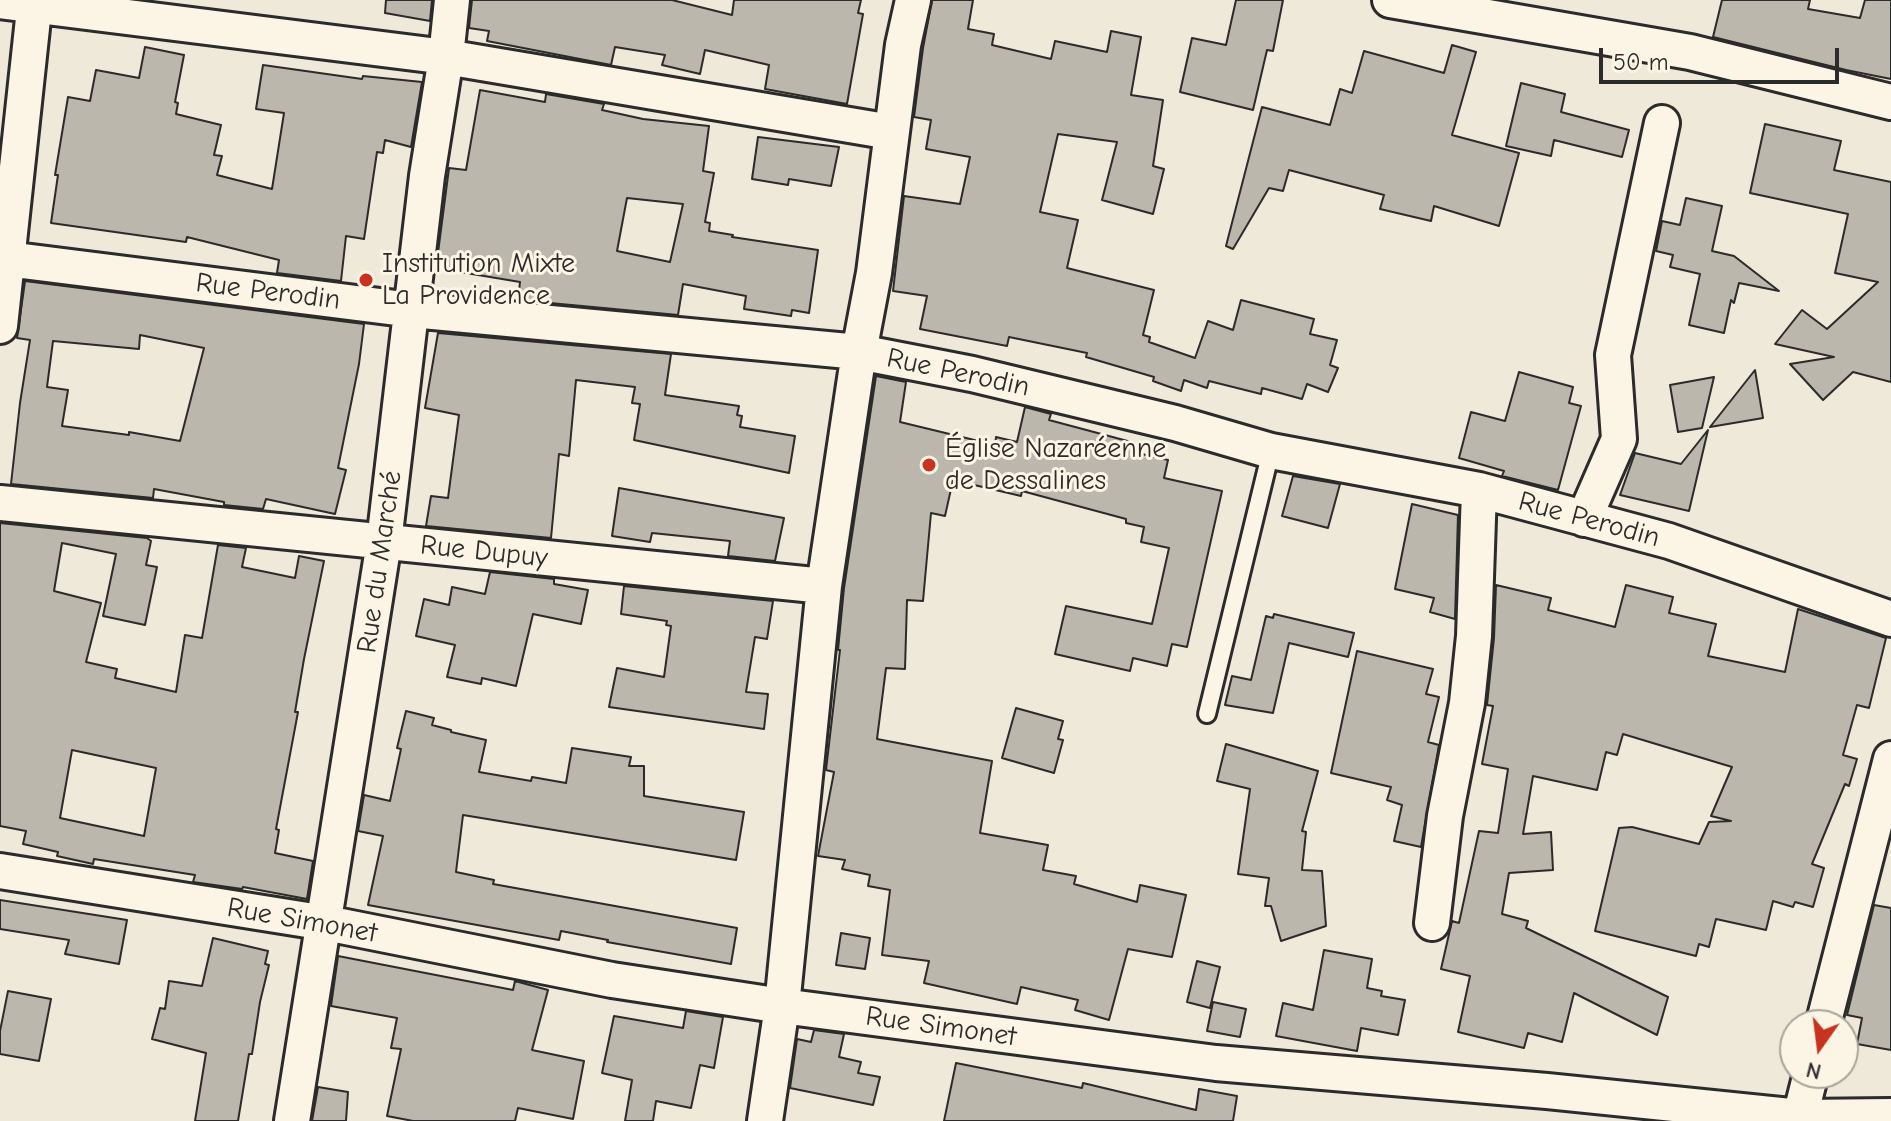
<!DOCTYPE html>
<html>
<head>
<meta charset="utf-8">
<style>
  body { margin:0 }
  #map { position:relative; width:1891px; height:1121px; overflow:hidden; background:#efe9da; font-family:"Comic Neue",sans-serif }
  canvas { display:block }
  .north { position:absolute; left:1779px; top:1009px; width:80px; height:80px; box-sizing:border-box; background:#fcf5e5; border:2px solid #a8a49b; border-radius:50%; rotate:194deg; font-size:22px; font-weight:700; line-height:32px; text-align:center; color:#2b2b2b }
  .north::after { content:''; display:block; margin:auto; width:28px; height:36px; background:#c8321e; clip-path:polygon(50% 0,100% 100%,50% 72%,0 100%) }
  .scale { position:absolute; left:1599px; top:48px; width:240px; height:36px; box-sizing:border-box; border:4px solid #2b2b2b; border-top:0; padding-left:10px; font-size:24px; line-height:28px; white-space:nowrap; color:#2b2b2b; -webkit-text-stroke:6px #fcf5e5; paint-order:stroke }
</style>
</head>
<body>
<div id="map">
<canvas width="1891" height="1121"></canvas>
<div class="north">N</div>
<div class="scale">50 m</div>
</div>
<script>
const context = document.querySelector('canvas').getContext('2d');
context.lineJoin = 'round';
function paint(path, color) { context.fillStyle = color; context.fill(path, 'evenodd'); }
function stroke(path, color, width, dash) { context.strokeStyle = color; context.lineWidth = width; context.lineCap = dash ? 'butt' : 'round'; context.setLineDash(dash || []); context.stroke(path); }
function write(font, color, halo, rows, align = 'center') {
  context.font = font + ' "Comic Neue",sans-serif'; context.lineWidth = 6; context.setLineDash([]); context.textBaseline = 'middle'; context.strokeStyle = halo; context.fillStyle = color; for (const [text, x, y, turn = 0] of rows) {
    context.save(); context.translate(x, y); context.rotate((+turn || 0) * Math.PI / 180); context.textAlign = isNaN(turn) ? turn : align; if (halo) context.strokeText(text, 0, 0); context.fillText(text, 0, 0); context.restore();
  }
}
const building = new Path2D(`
  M386,0H432L430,21L385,13Z
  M472,0H672L732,15L734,0H861L858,13L863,14L847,104L765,89L769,65L705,50L700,74L662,65L665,55L615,47L611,65L487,41L489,31L469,28Z
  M932,0H973L968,29L994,34L992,45L1051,59L1055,41L1107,52L1111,31L1141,37L1131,95L1163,100L1153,166L1164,169L1153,214L1102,200L1117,142L1058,134L1040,212L1078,220L1067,268L1154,290L1143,335L1150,337L1149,342L1195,358L1208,321L1233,330L1241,300L1314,319L1310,334L1337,340L1330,365L1338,368L1328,392L1307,384L1302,399L1262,388L1261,394L1209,381L1207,388L1184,380L1181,391L1153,381L1154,377L1086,357L1087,353L1009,337L1007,346L920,329L927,296L893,291L904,196L960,204L970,157L926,149L931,120L914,117L923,48Z
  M1236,0H1283L1273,51L1267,50L1253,110L1180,92L1192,38L1226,45Z
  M1722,0H1810L1808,9L1860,18L1865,0H1891V79L1846,70L1713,37Z
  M1452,45L1476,52L1452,135L1519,153L1499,226L1434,206L1431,221L1380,209L1384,195L1289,170L1283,191L1269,188L1233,249L1226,246L1262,107L1330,125L1340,89L1352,93L1364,51L1444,73Z
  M145,47L184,55L175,102L178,103L176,114L221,125L214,155L222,156L217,175L272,189L284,113L256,109L263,65L362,79L363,76L422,82L411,147L385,140L383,153L377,152L364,239L346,236L341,281L277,273L279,260L187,237L186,242L51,223L58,175H55L68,97L90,101L96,70L139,78Z
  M1521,83L1565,94L1561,112L1629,130L1622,157L1554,140L1551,156L1506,146Z
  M480,90L545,102L546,94L604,104L602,110L643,119L709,126L703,171L714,173L705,222L710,223L709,231L733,235L732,237L818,250L809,313L792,310L791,316L744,309L746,296L683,284L678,315L518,300L520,282L436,268L449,168L466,170ZM627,198L683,204L670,262L617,251Z
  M1765,124L1841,141L1834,170L1891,182V382L1853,372L1823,400L1790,364L1834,357L1775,344L1802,310L1827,329L1878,282L1835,273L1848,214L1750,193Z
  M758,137L839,147L831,186L789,179L788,185L752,179Z
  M1686,198L1722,206L1712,251L1734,256L1779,291L1739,283L1734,303L1731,300L1724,333L1689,325L1700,274L1670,267L1673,255L1656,251L1662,221L1680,225Z
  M25,281L364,324L359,364L338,468L346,470L335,514L266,499L263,509L224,505V502L154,489L153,498L11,484L20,403L30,340L17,338ZM140,335L204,348L180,441L129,432V435L62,426L68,390L47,387L53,341L139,349Z
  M438,333L671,354L665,395L739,406L737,415L742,416L740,427L795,436L789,473L634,440L640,404L632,403L635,387L576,380L569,456L559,454L551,538L426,526L431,496L448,498L459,415L425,408Z
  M1755,370L1763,418L1710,427Z
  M1519,372L1573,387L1569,403L1581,406L1558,490L1502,476L1504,471L1459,458L1471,412L1505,421Z
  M876,376L906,382L900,422L995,445L996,437L1017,442L1025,407L1051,414L1049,420L1135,443L1133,452L1168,460L1164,478L1222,491L1187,647L1172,644L1167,666L1133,658L1130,671L1055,654L1066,606L1152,624L1169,548L1141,542L1144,527L1126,523V519L1022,491L1021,496L953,480L945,516L931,513L923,601L907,600L905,669L886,668L877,739L992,761L980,833L1048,845L1043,870L1076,876L1074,884L1137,902L1140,885L1186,895L1172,957L1128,949L1109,1020L1075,1010L1078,1000L1021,987L1017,1004L924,983L929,961L882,955L890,890L868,886L870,875L842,869L845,860L818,856L834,772L826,770L840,650H838L844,588Z
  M1714,377L1702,428L1678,432L1670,385Z
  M1708,430L1689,511L1620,495L1635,453L1681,464Z
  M1293,476L1340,484L1328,528L1282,516Z
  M619,488L784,518L775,561L728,556L730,541L652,533L650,542L612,536Z
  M1412,504L1458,515L1455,619L1430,612L1434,598L1395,589Z
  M0,523L147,538L151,541L146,565L157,567L145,625L103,616L116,554L62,543L54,591L101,603L86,662L117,669L115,678L176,692L185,635L202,638L218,545L246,548L242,567L295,578L299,556L324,561L304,659L295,712H298L276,829L279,830L275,853L313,861L307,899L243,887L242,889L193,882L195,875L94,859L93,864L57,856L58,852L23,844L26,831L0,826ZM72,750L156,768L144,836L60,818Z
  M490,572L554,579V584L588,590L581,624L533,614L516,686L482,678L481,684L447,677L455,645L416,636L424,599L449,605L452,587L485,594Z
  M1496,585L1551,598L1548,610L1615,627L1626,585L1673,597L1669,613L1716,624L1708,656L1785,672L1798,609L1886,638L1869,708L1857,705L1843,755L1857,759L1849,786L1845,784L1812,864L1824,868L1813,907L1795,902L1793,907L1773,901L1766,930L1716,919L1709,947L1699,944L1696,956L1595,931L1619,828L1632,827L1699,844L1709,822L1731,821L1711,816L1732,767L1623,734L1617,755L1606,752L1597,790L1533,776L1523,834L1551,832L1553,870L1509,873L1502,914L1528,921L1526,928L1668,997L1657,1035L1574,993L1562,1042L1528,1033L1524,1048L1458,1032L1470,976L1441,969L1452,921L1459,923L1479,831L1498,833L1508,769L1482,764L1493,706L1487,705L1494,638Z
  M624,586L773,601L767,639L755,637L746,692L768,694L764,729L609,707L617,668L664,677L671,626L666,625L667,621L621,614Z
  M1274,614L1354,633L1348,657L1289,643L1273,713L1225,705L1232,676L1251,680L1266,616L1273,618Z
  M1357,651L1433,669L1426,694L1439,697L1428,742L1439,745L1421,847L1394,841L1402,805L1387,800L1391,787L1331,773Z
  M1016,708L1063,721L1058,739L1063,740L1054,773L1002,758Z
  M406,711L434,718L432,725L451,730V732L486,740L479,772L531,781L532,777L566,783L572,748L631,757L629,766H644V796L744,812L736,860L463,815L456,872L494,880L493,884L737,928L731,964L607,942L608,940L561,931L559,940L368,905L383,836L358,831L364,795L390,801L401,749L397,748Z
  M1226,744L1318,771L1302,831L1306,832L1302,870L1322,871L1326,926L1281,941L1271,906H1265L1269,878L1238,874L1250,789L1217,781Z
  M0,900L127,920L119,964L65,954L69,940L0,929Z
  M1874,905L1891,908V1050L1857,1044L1862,1018L1847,1015Z
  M841,933L870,938L865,969L836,965Z
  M213,938L268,951L265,964L269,965L260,1002L252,1054H249L238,1121H195L206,1053L152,1039L160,1008L165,1009L169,981L202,986Z
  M1324,950L1372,959L1367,988L1382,991L1381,996L1405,1000L1398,1035L1361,1028L1357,1051L1276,1036L1283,1003L1313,1010Z
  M338,956L513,990L515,981L548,990L532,1050L584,1061L573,1119L518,1108L515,1121H413L387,1116L401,1049L391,1048L397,1018L331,1006Z
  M1197,961L1220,967L1210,1008L1187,1002Z
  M8,991L51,999L39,1061L0,1054V1031Z
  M1213,1002L1246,1009L1240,1037L1207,1031Z
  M686,1011L723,1017L714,1068L700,1065L691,1108L656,1101L653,1121H625L632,1080L602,1073L614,1016L683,1028Z
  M814,1030L844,1034L839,1057L861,1062L858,1073L880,1077L873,1105L790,1088L797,1039L811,1042Z
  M956,1063L1082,1088L1083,1083L1196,1110L1199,1089L1237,1096L1233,1121H944Z
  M318,1087L348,1092L346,1121H312Z`);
paint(building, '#bcb7ac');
stroke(building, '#2b2b2b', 2);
const service = new Path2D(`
  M1207,714L1271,451`);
const minor = new Path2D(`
  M1390,0L1690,52L1891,102
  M0,1L446,57L891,132
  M0,258L412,310L859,352L972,374L1175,423L1271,451L1479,490L1669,541L1891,619
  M0,326L35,0
  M0,503L824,586
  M1584,519L1619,439L1613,355L1662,123
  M0,871L326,923L612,980L782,1006L1216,1063L1547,1091L1800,1117L1891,1116
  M1432,923L1445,816L1467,703L1474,636L1479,490
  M1823,1025L1891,759
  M292,1121L384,542L427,176L446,57L452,0
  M765,1121L782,1006L824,586L859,352L874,273L903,45L913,0
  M1799,1121L1811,1073`);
stroke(service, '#2b2b2b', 22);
stroke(minor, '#2b2b2b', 40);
stroke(service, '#fcf5e5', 16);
stroke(minor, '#fcf5e5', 34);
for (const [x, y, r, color] of [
  [366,280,8,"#c8321e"],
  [929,465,8,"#c8321e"]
]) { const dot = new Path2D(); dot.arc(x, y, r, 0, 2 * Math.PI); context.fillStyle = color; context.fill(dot); stroke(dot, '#fcf5e5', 3); }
write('28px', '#2b2b2b', '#fcf5e5', [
  ["Institution Mixte",382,264],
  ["La Providence",382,296],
  ["Église Nazaréenne",945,449],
  ["de Dessalines",945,481]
], 'left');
write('28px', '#2b2b2b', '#fcf5e5', [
  ["Rue Perodin",268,292,7],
  ["Rue Perodin",958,373,12],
  ["Rue Perodin",1589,520,15],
  ["Rue Dupuy",484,552,6],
  ["Rue du Marché",380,562,-82],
  ["Rue Simonet",302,921,10],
  ["Rue Simonet",941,1027,8]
]);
</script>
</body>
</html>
